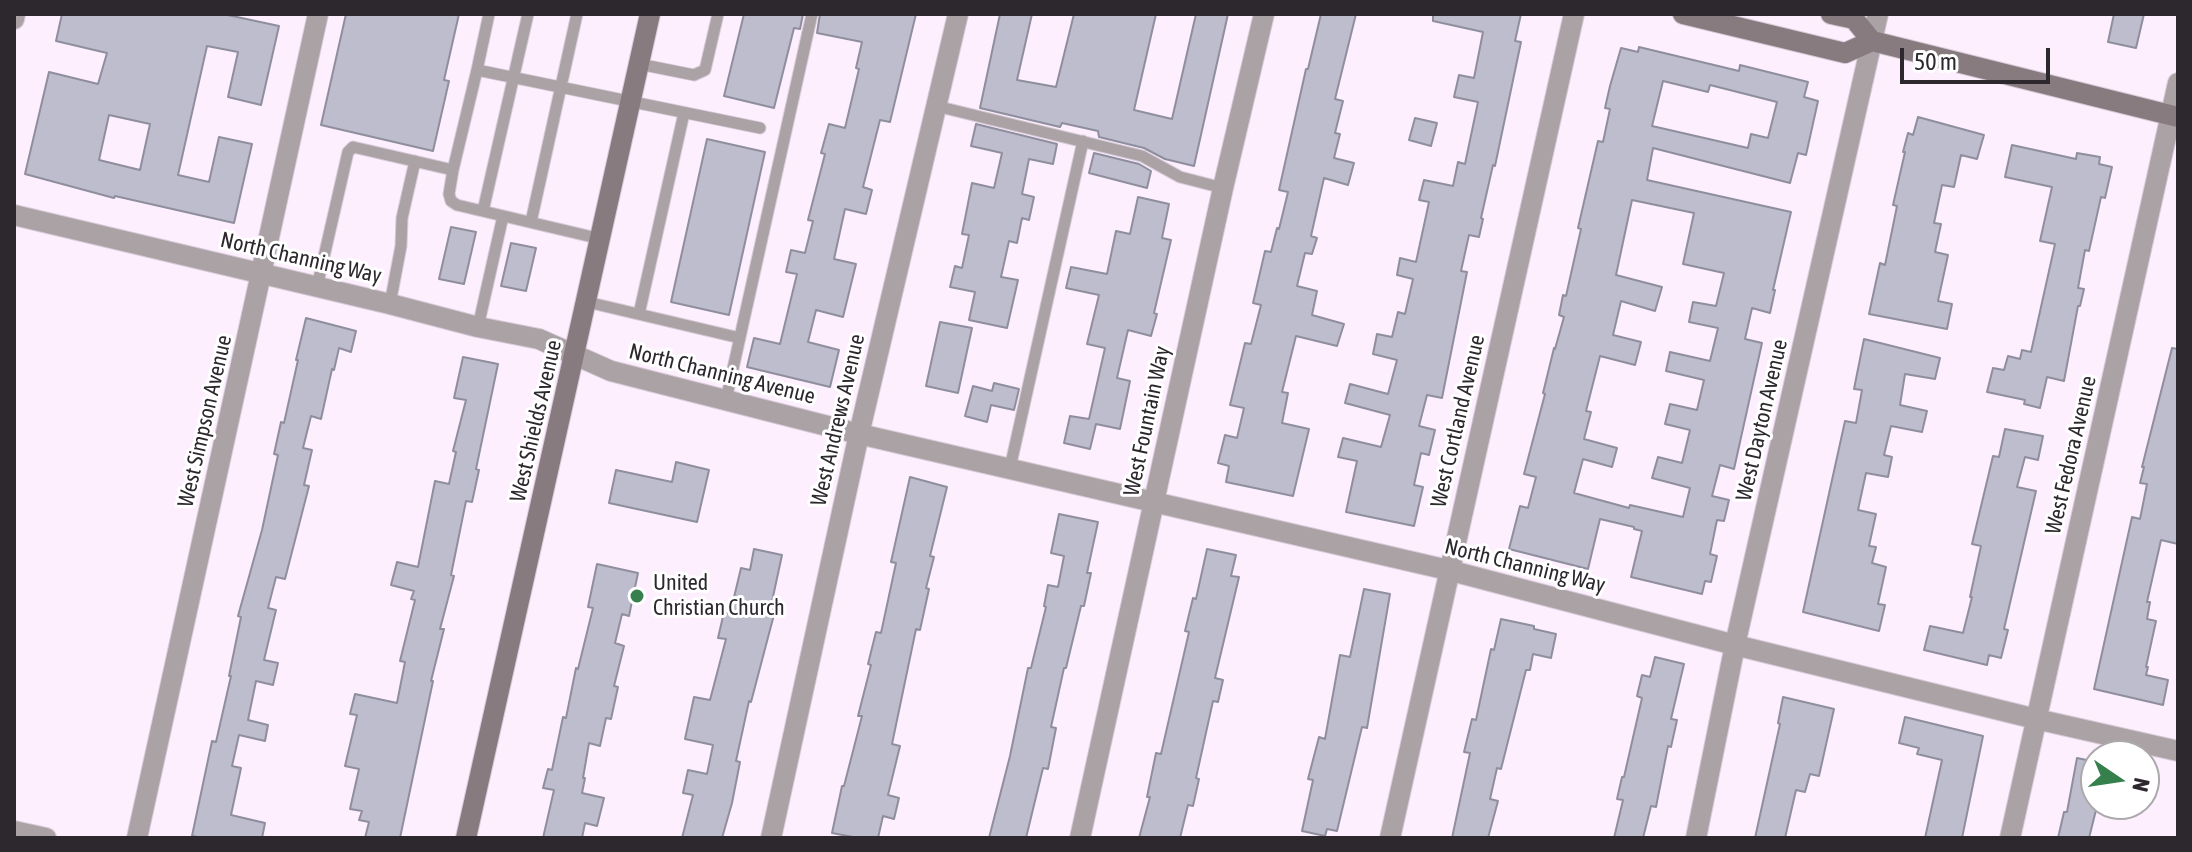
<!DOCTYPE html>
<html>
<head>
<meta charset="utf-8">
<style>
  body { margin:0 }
  #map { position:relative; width:2192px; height:852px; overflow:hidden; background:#fdeffe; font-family:"Asap Condensed",sans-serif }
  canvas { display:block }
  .frame { position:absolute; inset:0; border:16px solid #2d282e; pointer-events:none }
  .north { position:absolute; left:2080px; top:740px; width:80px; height:80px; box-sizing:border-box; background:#fff; border:2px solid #aba9ab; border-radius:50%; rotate:103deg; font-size:22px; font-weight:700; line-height:32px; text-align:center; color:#2d282e }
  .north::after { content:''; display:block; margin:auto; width:28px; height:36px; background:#36804e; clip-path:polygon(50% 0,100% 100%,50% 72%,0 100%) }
  .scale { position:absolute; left:1900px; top:48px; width:150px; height:36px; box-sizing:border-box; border:4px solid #2d282e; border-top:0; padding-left:10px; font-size:24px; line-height:28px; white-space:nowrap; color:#2d282e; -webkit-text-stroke:6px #fff; paint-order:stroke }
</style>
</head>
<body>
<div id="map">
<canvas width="2192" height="852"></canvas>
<div class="frame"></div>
<div class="north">N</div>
<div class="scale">50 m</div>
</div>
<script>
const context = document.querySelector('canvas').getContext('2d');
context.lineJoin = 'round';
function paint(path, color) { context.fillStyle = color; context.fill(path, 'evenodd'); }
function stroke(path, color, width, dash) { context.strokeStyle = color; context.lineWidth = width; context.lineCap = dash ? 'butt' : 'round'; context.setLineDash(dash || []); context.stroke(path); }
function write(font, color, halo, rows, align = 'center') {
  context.font = font + ' "Asap Condensed",sans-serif'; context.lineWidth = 6; context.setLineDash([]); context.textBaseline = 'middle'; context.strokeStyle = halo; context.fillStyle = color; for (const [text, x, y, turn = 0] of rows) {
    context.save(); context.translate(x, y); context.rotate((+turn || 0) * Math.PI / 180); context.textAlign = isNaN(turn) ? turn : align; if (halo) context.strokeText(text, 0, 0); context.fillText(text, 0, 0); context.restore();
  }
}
const building = new Path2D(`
  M62,14H223L279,26L261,105L228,97L238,52L207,46L178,175L209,182L219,137L252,144L234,223L115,196L114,198L25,174L49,72L98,84L107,53L56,41ZM109,115L150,124L140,170L99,160Z
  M346,14H459L444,80L449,81L433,151L321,125Z
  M744,14H803L800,29L794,28L774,108L724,96Z
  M820,14H916L890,122L880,120L863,187L872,190L866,214L845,209L834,259L856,264L843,317L816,310L808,342L839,350L830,387L747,367L754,338L780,344L797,274L786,272L791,250L805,253L813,221L808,220L825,154L821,153L829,124L845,128L859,69L856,68L862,42L817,33Z
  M1000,14H1032L1017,80L1056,87L1074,14H1156L1134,110L1172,119L1196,14H1228L1194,166L1165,159L1144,148L1099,137L1098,131L1062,123L1060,127L980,108Z
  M1321,14H1356L1335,99L1343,101L1335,133L1340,134L1334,158L1354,163L1348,185L1324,178L1311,236L1317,238L1312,254L1305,253L1297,286L1317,291L1312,315L1344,324L1337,346L1296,336L1282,392L1288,393L1282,423L1309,429L1293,496L1226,482L1229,466L1218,463L1225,435L1237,438L1244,408L1230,405L1245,343L1251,344L1261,305L1253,303L1265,251L1271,252L1277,228L1279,229L1288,192L1279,190L1306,69H1308Z
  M1433,14H1521L1515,41L1521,42L1495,166L1493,165L1481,218L1483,219L1479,237L1469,235L1461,271L1467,272L1442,398L1427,395L1419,426L1435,430L1429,455L1421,453L1414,485L1423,487L1414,526L1346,512L1357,461L1338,457L1343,438L1381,447L1390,415L1345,403L1350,384L1388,394L1397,360L1373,354L1377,334L1392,337L1398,312L1405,314L1413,279L1397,275L1400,258L1416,262L1429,202L1419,200L1424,180L1453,186L1458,162L1465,164L1478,102L1454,97L1459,75L1474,78L1483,32L1433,21Z
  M2114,14H2144L2136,48L2108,42Z
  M1639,47L1739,71L1740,65L1808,82L1804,97L1818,101L1806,155L1798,153L1790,183L1653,148L1647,180L1791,212L1773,290H1775L1770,313L1752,308L1745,339L1762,343L1734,469L1720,465L1712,496L1729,500L1724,521L1717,520L1710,554L1717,556L1711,582L1705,581L1702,594L1631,577L1642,531L1634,529V527L1600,519L1588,569L1509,549L1520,506L1528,508L1536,477L1524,474L1545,394L1543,393L1554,348L1555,349L1564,317L1559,315L1563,295L1566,296L1581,229L1578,228L1598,141L1603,142L1610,109L1605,108L1610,86L1621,48L1638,52ZM1663,81L1708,92L1710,85L1777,102L1768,138L1751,134L1748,148L1652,126ZM1632,200L1694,213L1683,264L1724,273L1716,306L1693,302L1689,322L1718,328L1710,361L1670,352L1666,371L1704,380L1697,410L1670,404L1665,424L1690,430L1682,463L1658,457L1652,478L1690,488L1683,517L1630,505L1629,508L1574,493L1583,459L1612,467L1617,448L1584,439L1591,412L1586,411L1600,356L1635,365L1641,342L1613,335L1621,301L1655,311L1662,287L1616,275Z
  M1918,117L1984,135L1977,159L1961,155L1954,187L1942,185L1934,223L1941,224L1935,252L1948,255L1938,301L1952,304L1947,329L1869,314L1880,263L1885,265L1897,206L1893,205L1905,152H1903L1908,133L1913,135Z
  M1415,118L1437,123L1431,146L1409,140Z
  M976,124L1057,144L1053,164L1029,159L1022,194L1034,197L1029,220L1022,218L1017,243L1009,241L1001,277L1018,280L1007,328L969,320L975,292L950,287L955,266L962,268L969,235L962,234L972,183L994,188L1002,153L971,146Z
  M707,139L765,152L729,315L671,302Z
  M2012,145L2076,159L2077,153L2100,157L2099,164L2112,167L2105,198L2101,197L2089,251L2085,250L2078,288L2084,289L2080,306H2078L2064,381L2047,377L2040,408L2024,404L2025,400L1987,392L1993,368L2004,370L2008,356L2020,359L2022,350L2031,352L2055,244L2040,241L2052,187L2005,177Z
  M1094,153L1139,164L1151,171L1147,188L1089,173Z
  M1138,197L1169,204L1162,238L1171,240L1154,313L1157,314L1151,336L1128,330L1117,378L1130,381L1120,429L1096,424L1090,449L1064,443L1070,416L1089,419L1105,348L1087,344L1099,295L1066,288L1071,267L1107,274L1116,231L1130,234Z
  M451,227L476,232L464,284L439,279Z
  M511,243L536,248L526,291L501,286Z
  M306,318L356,331L351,352L339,348L334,370L332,369L321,419L311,416L303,448L312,450L304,485L309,486L285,579L276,577L268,608L276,610L264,660L278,663L273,685L256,681L248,720L268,725L265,741L239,735L232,766L241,768L231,815L265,823L262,838H203L192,836L212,741L216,742L231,676H229L241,617L238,616L262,530L278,455L274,454L281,422L284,423L298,360H296Z
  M940,322L972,328L958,393L926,386Z
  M1864,339L1940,358L1935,379L1905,374L1900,405L1927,411L1922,432L1891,426L1884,455L1892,457L1888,477L1866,473L1858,510L1876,514L1869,546L1876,547L1872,563L1886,567L1878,604L1885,605L1879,631L1803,612L1845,421L1856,423L1862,390L1854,389Z
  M2172,348L2178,349V544L2161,540L2147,602H2150L2147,619L2156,621L2146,667H2148L2146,675L2168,680L2163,705L2094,689L2132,517L2140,519L2147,484L2140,483L2144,467H2142Z
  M463,357L498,364L476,469L479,470L472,502L466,501L451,575L454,576L440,629H444L431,681H433L400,838H365L369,822L359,820L362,811L350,809L359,769L345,766L357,715L350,714L355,694L397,703L405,662L400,661L415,600L411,599L414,591L391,585L397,562L418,567L435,481L449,484L456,452L453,451L466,400L454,398Z
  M994,383L1019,389L1014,410L991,405L987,422L965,416L973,386L992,391Z
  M2005,429L2043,436L2038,460L2025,457L2017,487L2036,491L2004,629L2008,630L2001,658L1989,655L1987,665L1924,650L1930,626L1963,633L1972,597H1970L1981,546L1972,544L1993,456L1999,457Z
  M676,462L709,470L697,522L609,503L616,470L672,482Z
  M910,477L947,487L930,556L934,557L926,588L929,589L920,630L916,629L892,744L900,746L888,795L899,798L894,819L883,816L878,838H858L832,833L842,786H844L862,716H858L871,665L868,664L876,632L881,633L896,563L891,562Z
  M1059,514L1098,522L1087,573H1091L1084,606H1081L1066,668H1064L1051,727L1056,728L1048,769L1043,768L1026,838H989L1010,756L1028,668H1031L1046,607L1044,606L1048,585L1058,587L1064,556L1051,553Z
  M754,549L782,555L771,606L776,607L751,702L749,701L736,761L740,762L732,803L722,838H682L693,795L683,793L688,770L707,774L713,745L685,739L694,697L710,700L726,639L718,638L724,612L730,614L741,568L750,570Z
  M1207,549L1236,555L1231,576L1239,577L1215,678L1223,680L1218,702L1213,701L1196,778L1199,779L1193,806L1188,805L1180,838H1139L1150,797H1147L1156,753L1161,754L1189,632L1185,631L1193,598L1196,599Z
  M597,564L638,573L629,616L622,614L615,643L624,646L614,686L618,687L611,719L606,718L600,746L589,743L583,778H585L582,793L604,798L597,826L585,823L582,838H543L554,790L543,788L548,769L552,770L563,717L566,718L576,668L578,669L593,608L588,607Z
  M1364,589L1390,594L1367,728L1362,727L1337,831L1327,829L1325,836L1302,831L1313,780L1308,779L1319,737L1325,739L1340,655L1350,657Z
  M1501,619L1534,626V629L1556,634L1551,658L1533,654L1530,670H1526L1501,769L1497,768L1490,799L1498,801L1488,838H1452L1470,753L1464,752L1472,719L1476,720L1491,649L1494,650Z
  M1655,657L1684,664L1671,719L1677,720L1671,747L1668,746L1656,807L1651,806L1643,838H1614L1623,800L1617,799L1622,777H1624L1642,698L1637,696L1642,675L1650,677Z
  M1783,697L1834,709L1819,776L1810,774L1805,792L1796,790L1785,838H1755L1780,724L1778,723Z
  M1905,717L1983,736L1962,838H1925L1942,760L1917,754L1919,748L1899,743Z
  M2077,758L2096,762V810L2089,838H2058L2064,812H2067Z`);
paint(building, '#bebdce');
stroke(building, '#8f8e9e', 2);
const lane = new Path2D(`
  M489,14L477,70L760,128
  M639,64L694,75L705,70L718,14
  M936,106L1142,156L1180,177L1223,188
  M453,170L449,194L451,201L457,205L601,239
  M483,211L528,14
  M531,222L577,14
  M317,287L348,152L353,147L453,170L477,70
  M587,302L740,338
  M390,304L401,246L402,218L415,161
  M639,314L684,113
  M478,327L503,216
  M726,400L812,14
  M1010,468L1083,141`);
const street = new Path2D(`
  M14,19L15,14
  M14,215L390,304L478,327L539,339L611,371L859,434L1448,570L1735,645L2036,719L2178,751
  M14,831L46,838
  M137,838L318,14
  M771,838L859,434L958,14
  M1080,838L1223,188L1264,14
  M1390,838L1574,14
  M1696,838L1735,645L1878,14
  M2010,838L2178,83`);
const secondary = new Path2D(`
  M1683,14L1845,53L1872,41L2178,117
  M1831,14L1854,19L1872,41
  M466,838L650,14`);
stroke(lane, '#d8cbd9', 13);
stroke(street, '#d8cbd9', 22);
stroke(secondary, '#d8cbd9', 22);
stroke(lane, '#aba2a5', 11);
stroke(street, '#aba2a5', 20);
stroke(secondary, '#887b7f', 20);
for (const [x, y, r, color] of [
  [637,596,8,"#36804e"]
]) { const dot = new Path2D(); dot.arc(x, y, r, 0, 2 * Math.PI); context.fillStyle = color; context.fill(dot); stroke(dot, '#fff', 3); }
write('22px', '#2d282e', '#fff', [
  ["North Channing Way",301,258,13],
  ["North Channing Avenue",722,374,14],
  ["West Andrews Avenue",838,420,-77],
  ["West Dayton Avenue",1762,420,-77],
  ["West Simpson Avenue",205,421,-77],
  ["West Shields Avenue",536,421,-77],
  ["West Fountain Way",1147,421,-78],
  ["West Cortland Avenue",1458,421,-77],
  ["West Fedora Avenue",2071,455,-77],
  ["North Channing Way",1525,566,14]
]);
write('22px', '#2d282e', '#fff', [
  ["United",653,583],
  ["Christian Church",653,608]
], 'left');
</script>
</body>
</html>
